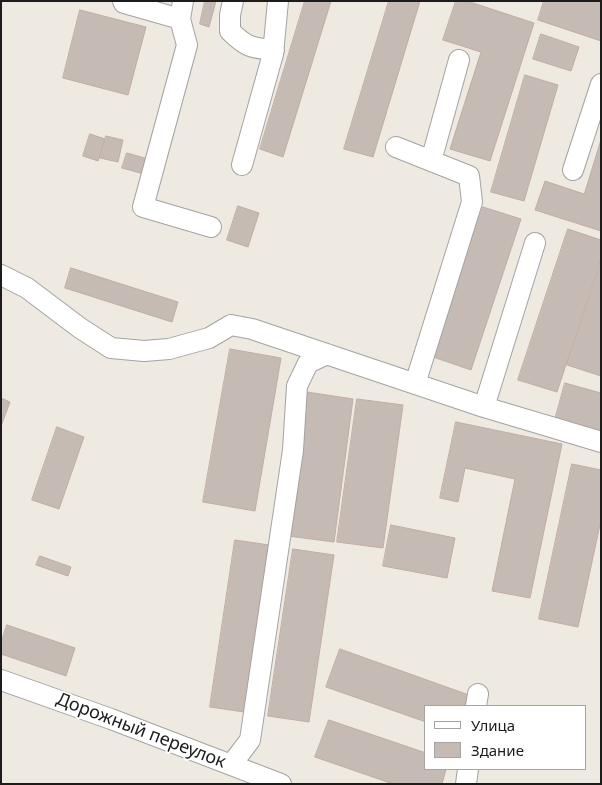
<!DOCTYPE html>
<html>
<head>
<meta charset="utf-8">
<style>
  body { margin:0 }
  #map { position:relative; width:602px; height:785px; overflow:hidden; background:#eee9e1; font-family:"Noto Sans",sans-serif }
  canvas { display:block }
  .frame { position:absolute; inset:0; border:2px solid #1c1c1c; pointer-events:none }
  .legend { position:absolute; left:424px; top:705px; width:162px; height:65px; box-sizing:border-box; background:#fff; border:1px solid #a4a4a4; margin:0; padding:6px 9px; list-style:none; font-size:15px; color:#1c1c1c }
  .legend li { display:flex; align-items:center; gap:10px; height:25px }
  .legend b { width:25px; border:1px solid #a4a4a4 }
</style>
</head>
<body>
<div id="map">
<canvas width="602" height="785"></canvas>
<div class="frame"></div>
<ul class="legend">
<li><b style="height:6px;background:#fff"></b>Улица</li>
<li><b style="height:14px;background:#c6bab5"></b>Здание</li>
</ul>
</div>
<script>
const context = document.querySelector('canvas').getContext('2d');
context.lineJoin = 'round';
function paint(path, color) { context.fillStyle = color; context.fill(path, 'evenodd'); }
function stroke(path, color, width, dash) { context.strokeStyle = color; context.lineWidth = width; context.lineCap = dash ? 'butt' : 'round'; context.setLineDash(dash || []); context.stroke(path); }
function write(font, color, halo, rows, align = 'center') {
  context.font = font + ' "Noto Sans",sans-serif'; context.lineWidth = 4; context.setLineDash([]); context.textBaseline = 'middle'; context.strokeStyle = halo; context.fillStyle = color; for (const [text, x, y, turn = 0] of rows) {
    context.save(); context.translate(x, y); context.rotate((+turn || 0) * Math.PI / 180); context.textAlign = isNaN(turn) ? turn : align; if (halo) context.strokeText(text, 0, 0); context.fillText(text, 0, 0); context.restore();
  }
}
const building = new Path2D(`
  M205,1H216L209,27L200,24Z
  M305,1H331L283,157L260,149Z
  M389,1H420L373,157L344,149Z
  M456,1H467L534,23L490,161L450,149L481,52L443,40Z
  M544,1H601V41L538,20Z
  M80,10L146,27L128,95L63,78Z
  M541,34L579,47L571,71L533,59Z
  M525,75L558,85L524,201L491,192Z
  M90,134L105,139L98,161L83,156Z
  M106,136L123,140L118,162L100,158Z
  M601,140V231L535,210L545,181L584,194Z
  M127,153L148,159L144,174L122,168Z
  M238,206L259,213L248,247L227,240Z
  M483,207L521,219L471,370L433,357Z
  M568,229L601,240V259L557,392L518,380Z
  M601,263V376L567,365Z
  M71,268L178,302L172,322L65,288Z
  M230,349L281,358L255,511L203,502Z
  M565,383L601,393V432L555,420Z
  M307,392L353,399L334,542L288,536Z
  M1,398L10,402L1,426Z
  M357,399L403,405L383,548L337,542Z
  M456,422L562,444L530,598L492,591L515,479L465,468L458,502L440,498Z
  M57,427L84,437L59,509L32,500Z
  M572,464L601,470V520L578,627L539,619Z
  M391,525L455,538L447,578L383,566Z
  M235,540L276,546L251,713L210,707Z
  M293,549L334,555L309,722L268,716Z
  M40,556L71,567L68,576L36,565Z
  M7,625L75,648L66,676L1,654V643Z
  M340,649L469,695L465,706H426V722L326,687Z
  M329,720L426,753V769H446L442,784H393L315,757Z`);
paint(building, '#c6bab5');
stroke(building, '#c0ada4', 1);
const minor = new Path2D(`
  M123,1L124,3L180,19L183,1
  M233,1L230,15V31C246,47 251,48 274,50
  M180,19L187,45L143,207L211,227
  M396,147L469,176L472,202L415,384
  M431,161L459,60
  M242,165L273,54L278,1
  M573,170L601,84
  M1,275L27,288L80,328L111,348L144,351L169,349L209,338L231,325L252,329L484,407L601,442
  M484,407L535,243
  M1,680L111,719L281,784
  M476,706L478,694
  M231,765L250,740L293,450L297,386L308,363L327,354
  M466,784L468,769`);
stroke(minor, '#a3a3a3', 22);
stroke(minor, '#fff', 20);
write('18px', '#1c1c1c', '#fff', [
  ["Дорожный переулок",141,731,21]
]);
</script>
</body>
</html>
